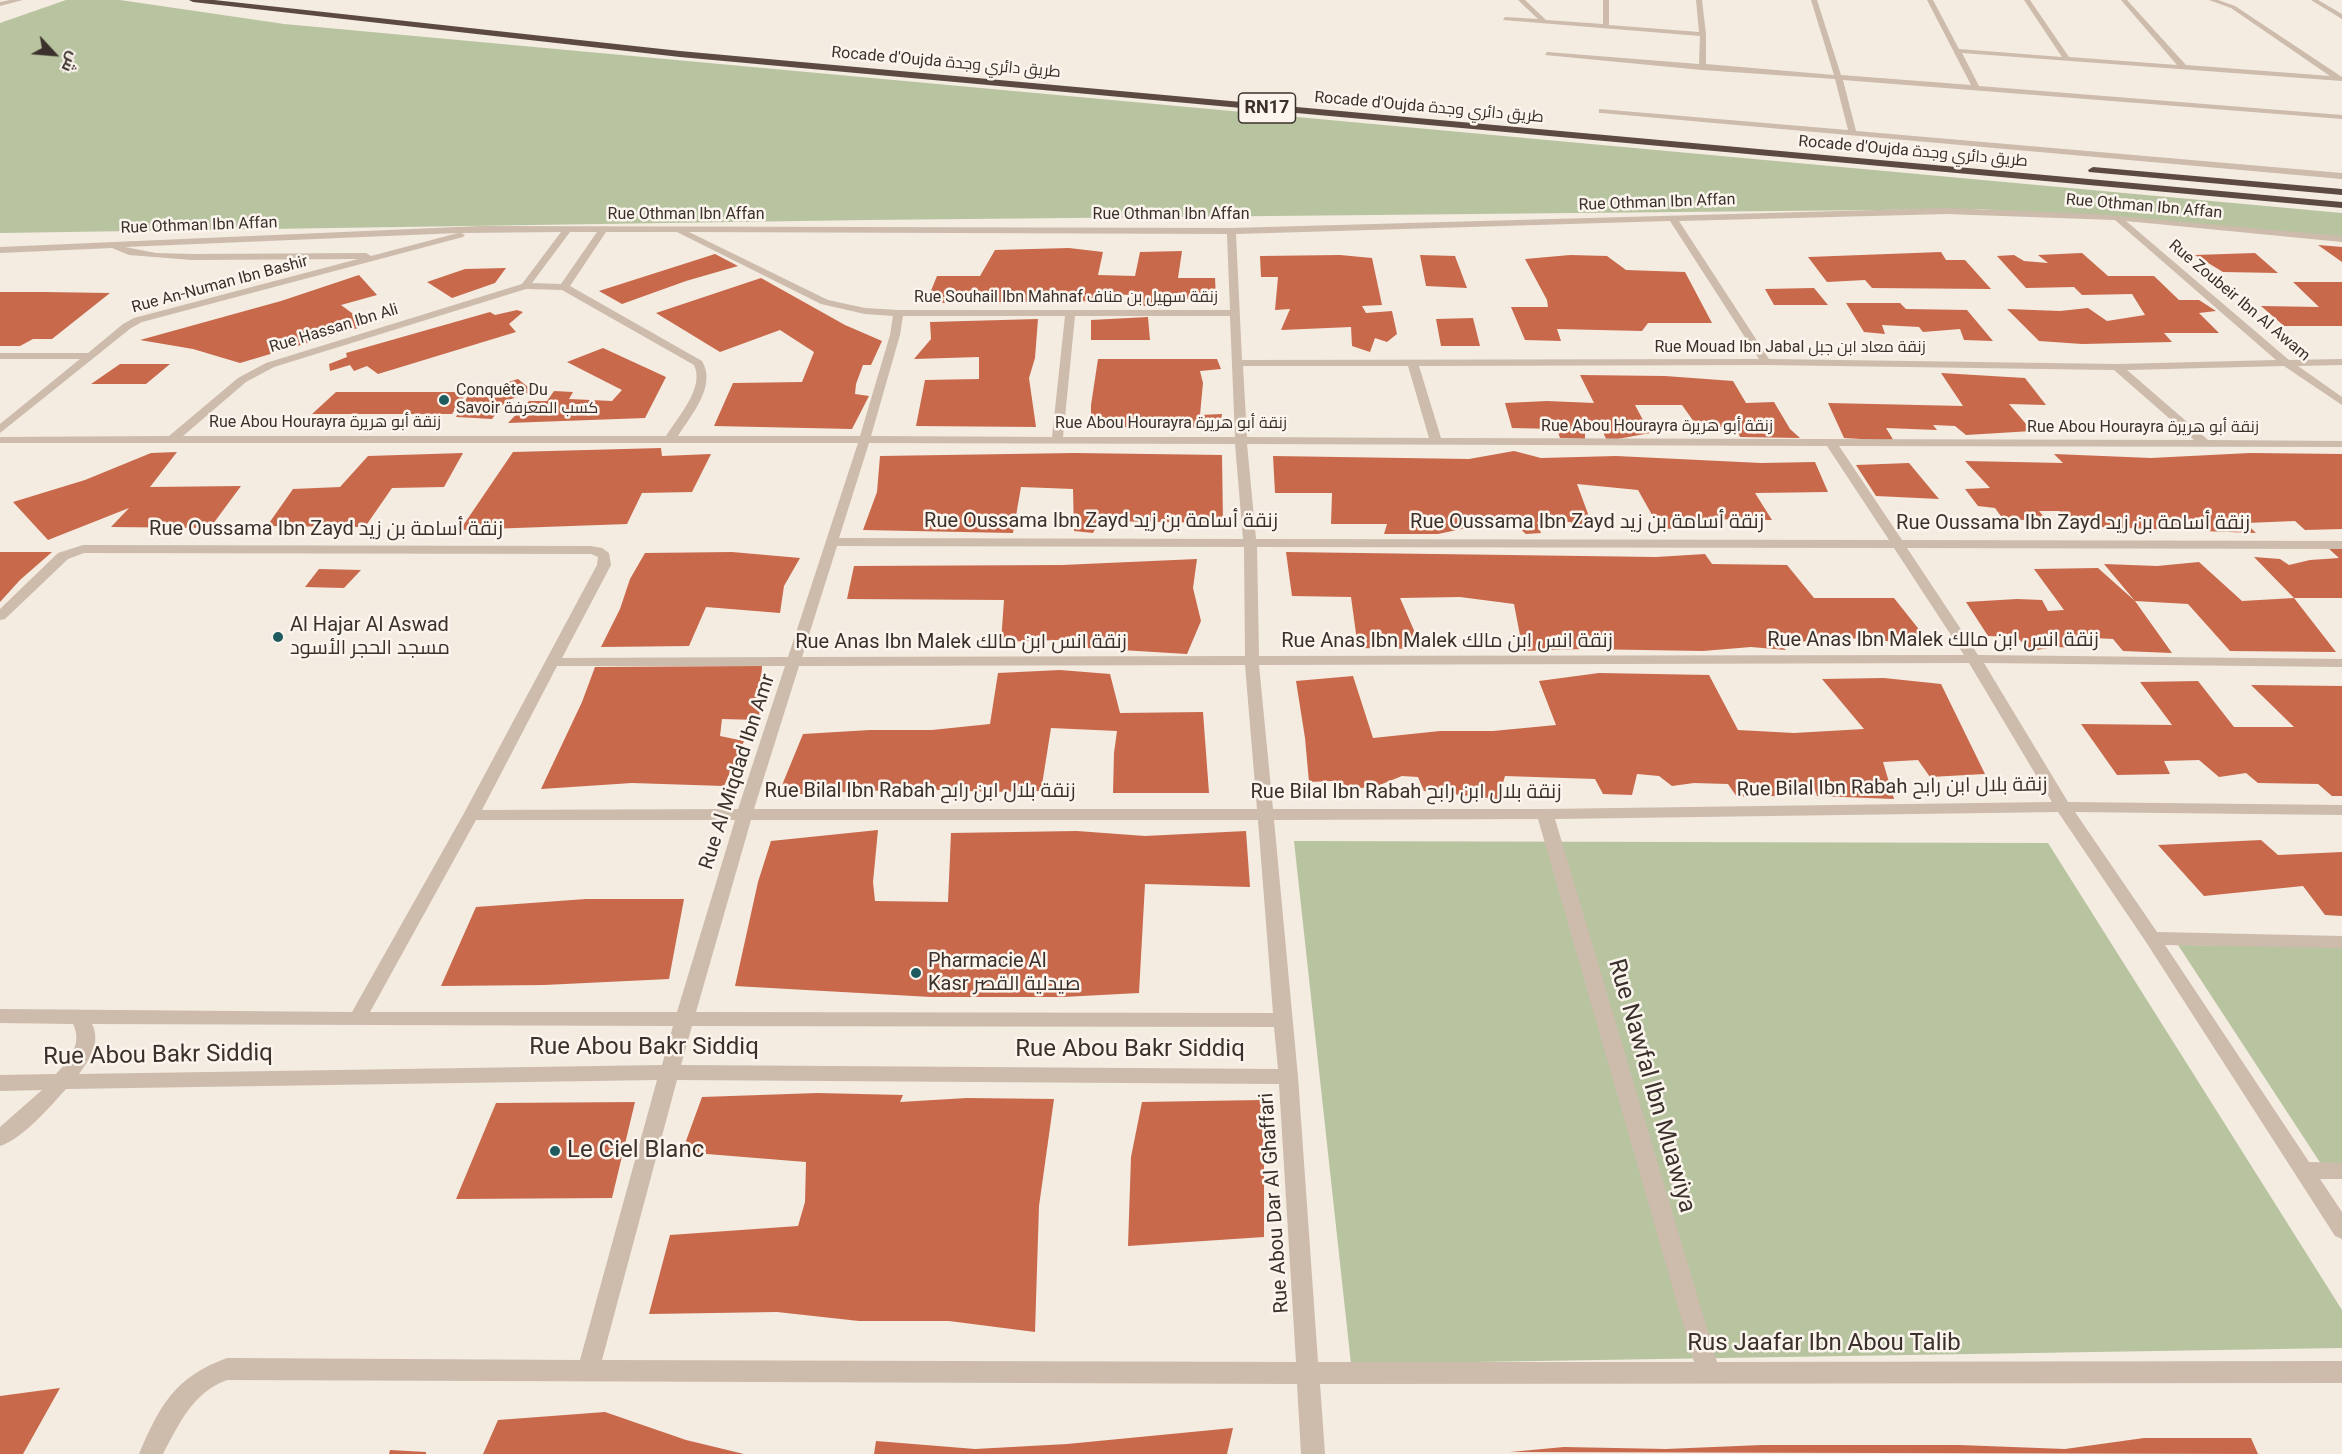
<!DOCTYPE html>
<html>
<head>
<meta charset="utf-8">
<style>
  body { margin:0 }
  #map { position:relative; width:2342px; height:1454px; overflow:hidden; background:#f4ebe1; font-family:Roboto,Cairo,sans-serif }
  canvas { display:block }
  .north { position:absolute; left:24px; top:24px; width:60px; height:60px; -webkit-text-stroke:4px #fbf5ee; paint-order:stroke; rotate:116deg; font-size:16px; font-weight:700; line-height:24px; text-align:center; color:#3b302b }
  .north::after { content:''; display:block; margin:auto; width:21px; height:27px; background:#3b302b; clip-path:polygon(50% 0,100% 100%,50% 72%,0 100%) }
</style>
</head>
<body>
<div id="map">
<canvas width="2342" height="1454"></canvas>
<div class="north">ش</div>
</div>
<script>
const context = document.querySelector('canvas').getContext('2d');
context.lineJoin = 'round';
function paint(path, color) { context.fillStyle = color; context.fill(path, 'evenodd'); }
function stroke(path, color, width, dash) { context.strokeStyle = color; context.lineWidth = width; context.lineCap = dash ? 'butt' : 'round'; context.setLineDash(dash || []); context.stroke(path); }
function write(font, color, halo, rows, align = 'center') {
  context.font = font + ' Roboto,Cairo,sans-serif'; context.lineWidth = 5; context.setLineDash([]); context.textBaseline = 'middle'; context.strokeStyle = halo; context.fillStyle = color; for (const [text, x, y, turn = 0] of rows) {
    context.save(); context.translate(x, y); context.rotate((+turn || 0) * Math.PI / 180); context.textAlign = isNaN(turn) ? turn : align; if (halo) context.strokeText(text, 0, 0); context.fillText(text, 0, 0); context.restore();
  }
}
paint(new Path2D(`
  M66,0H120L284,24L2342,213V238L1980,209L866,220L0,233V23Z
  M1294,841L2048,843L2342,1310V1348L1351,1364Z
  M2178,945L2342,947V1167H2323Z`), '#b8c4a0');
paint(new Path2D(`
  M2318,245L2342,247V262Z
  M1069,248L1103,252L1098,275L1135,276L1140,252L1182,251L1178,278H1215L1216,298L1155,300L1148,306H1132L1133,295L1099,294V301L926,303L937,276H980L995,250Z
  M1941,252L1946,260H1965L1991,289L1872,288L1865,280L1827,282L1808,257Z
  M2082,253L2108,276H2154L2179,300H2199L2216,311L2199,313L2219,333H2164L2172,342L2082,344L2039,341L2007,309L2060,311L2088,308L2107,321L2145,315L2132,294L2082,295L2074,287L2026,288L1997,256L2014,255L2024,261L2048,263L2038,255Z
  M2255,253L2278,273L2223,272L2195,255Z
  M715,254L738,266L686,281L622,304L599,291Z
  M1340,255L1372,258L1382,305L1362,306L1366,313L1392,311L1397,334L1387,342L1375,338L1370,352L1352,346L1351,327L1281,330L1290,309L1275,310L1278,277H1261L1260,256Z
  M1420,255L1455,256L1467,288L1426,286Z
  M1570,255L1607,256L1626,270L1685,272L1712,323H1648L1642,331L1557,329L1561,341L1525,340L1511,307H1548L1547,300L1525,259Z
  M506,268L495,283L452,298L427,282L465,269Z
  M359,275L377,295L341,305L368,325L240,363L193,349L140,340L281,301Z
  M761,278L845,325L882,341L871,365H863L856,384L855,394L869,396L852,429L714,426L733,383L802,382L814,352L780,330L720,352L656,313Z
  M2293,282H2342V326H2284L2261,306L2319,307Z
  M1814,288L1828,305H1774L1765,289Z
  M0,292H44L110,293L52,339H33L20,346H0Z
  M1846,303H1900L1906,309L1967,310L1993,341L1964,340L1960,329L1923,332L1919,327L1882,325L1885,334L1864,332Z
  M517,310L523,312L509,324L516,332L378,374L367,366L354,371L350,365L330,371L329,364L347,357L346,353L490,312L495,315Z
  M1148,317L1150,340H1091V320Z
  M1473,318L1480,346H1441L1436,319Z
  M1038,319L1035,358L1029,378L1036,427L916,426L925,380L979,379V357L914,359L931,339L930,322Z
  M603,348L666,377L645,418L508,423L529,401H547L554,391L573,392L569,399L612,401L622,390L567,362Z
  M1098,359H1217L1221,369L1200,371L1203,383L1200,415L1222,414L1220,428L1091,427V405Z
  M120,364H170L146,384H91Z
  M1941,373L2025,378L2046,405L2009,404L2032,431L1966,435L1955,426L1933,425L1937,430L1886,428L1894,441L1844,438L1828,403L1963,406Z
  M1580,375L1665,376L1733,381L1746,403L1774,402L1790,429L1800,438L1740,437L1736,428L1697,426L1682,405H1635L1650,433L1607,441L1603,432H1585V439L1560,438L1557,429L1512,428L1505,403L1547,401L1594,403Z
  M518,379L533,391L506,401L492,419L456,417L469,394Z
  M336,392H467L452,414H312Z
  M661,448L662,456L711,454L692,492L642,493L627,524L460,530L513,452Z
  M1514,451L1541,458L1616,456L1761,463L1815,462L1828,492L1755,493L1772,520L1696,519L1697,528L1660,529L1638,490L1577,484L1594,530H1573L1571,522H1537L1541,533L1526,534L1519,528L1485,524L1438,534H1384L1387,524H1331L1332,493H1275L1273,456L1469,459Z
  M177,452L150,487L241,486L210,528L111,527L129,508L48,540L13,502L85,480L151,453Z
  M463,453L444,487L392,488L365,527L267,526L293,489L340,487L368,456Z
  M1075,453L1222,455L1223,523L1100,521L1093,533L1074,531L1073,489L1021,487L1013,533L863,530L877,492L880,456Z
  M2250,453L2342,454V529L2305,530L2295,521L2246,523L2256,533L2074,526L2059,511H2039L2048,521L2003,519L1995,508L1978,506L1965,489L1990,488L1965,461L2063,463L2054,454L2151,458Z
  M1909,463L1939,499L1876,496L1856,465Z
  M2326,546L2342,547V598H2294L2336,652L2230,651L2188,604L2135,601L2172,653L2123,651L2113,639L2076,637L2078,648L2056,647L2030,651L2017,637L1988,636L1966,602L2017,599L2042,600L2048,611L2064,610L2034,569L2098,568L2135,601L2104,564L2157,566L2199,562L2242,601L2294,598L2254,557L2280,559L2289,565L2310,560L2339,558Z
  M0,552H52L20,580L0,602Z
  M732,552L800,558L784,586L780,613L706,607L689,646L601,647L620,609L630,579L645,553Z
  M1286,552L1656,557L1705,554L1712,564L1787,565L1814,598H1894L1933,647L1863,638L1778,643L1786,650L1751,647L1703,651L1583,649L1523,651L1514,604L1460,597L1400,598L1422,649L1358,648L1351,597L1292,596Z
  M1197,559L1193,588L1201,621L1187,654L1088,648L1086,635L1057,640L1001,642L1004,600L847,599L854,566L1062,565Z
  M319,569L361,570L344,588L305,587Z
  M762,666L759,720L722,719L720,736L744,741L724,786L632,783L541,789L582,702L595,667Z
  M1060,670L1110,674L1120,713L1203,712L1209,793H1113L1114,753L1117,731L1051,728L1041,791L990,792L916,789L778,795L803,734L870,730H932L990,724L998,673Z
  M1599,673L1709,675L1738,730L1794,733L1864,729L1822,679L1884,678L1941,684L1985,774L1930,777L1918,760L1883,762L1894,799L1817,796L1813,784H1784L1786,797L1760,795L1737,797L1728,784L1694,783L1672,786L1659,776L1637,774L1632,795L1603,794L1595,779L1505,776L1498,799L1424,791L1418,777L1402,776L1377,786L1338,791L1333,781L1309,782L1305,738L1296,681L1353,676L1373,738L1440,731H1493L1556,725L1539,681Z
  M2198,681L2234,727H2294L2251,685L2342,686V796H2332L2318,784L2258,783L2246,773L2219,777L2199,760L2164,761L2170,774L2117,775L2081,724L2172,725L2140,682Z
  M878,830L873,882L875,901L948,902L951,833L1077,831L1145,836L1246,831L1250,887L1145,884L1139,993L1063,997H931L735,986L758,882L771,841Z
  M2261,840L2278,855L2342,852V916L2325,915L2303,886L2204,896L2158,845Z
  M586,899H684L669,979L544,985L441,986L476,907Z
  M818,1093L903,1095L900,1102L967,1098L1054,1099L1039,1206L1035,1332L949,1321H859L777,1312L649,1314L670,1235L798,1226L805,1202L806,1162L682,1152L702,1097Z
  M1261,1100L1264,1157V1237L1128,1246L1131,1157L1142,1102Z
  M635,1102L612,1198L456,1199L496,1103Z
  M60,1388L23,1454H0V1396Z
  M605,1412L686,1440L744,1454H483L498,1420Z
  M1233,1428L1227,1454H874L876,1441L975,1449L1067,1444Z
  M2144,1438H2251L2258,1454L1510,1452L1564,1447L1666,1449L1762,1445H1959L2065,1449Z
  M390,1450L426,1452V1454H389Z`), '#c8694b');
paint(new Path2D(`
  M10,0H23L0,6V2Z
  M1518,0H1525L1546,20L1603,24V0H1609V25L1699,32L1696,0H1702L1706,34V64L1834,75L1811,0H1817L1841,75L1971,85L1927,0H1933L1959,49L2062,57L2024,0H2030L2069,57L2177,65L2121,0H2127L2186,65L2330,76L2231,8L2209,0H2218L2235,6L2342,77V81L1962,53L1979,86L2342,115V119L1843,80L1856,131L2342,173V179L1602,113H1599V109L1848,130L1835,79L1702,70L1545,55L1547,52L1699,64L1700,36L1503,20L1505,17L1538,19Z
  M2311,0H2318L2342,14V19Z
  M1947,208L2095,214L2342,236V242L2126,221L2289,360L2342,359V365L2298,366L2342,397V405L2284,366L2127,370L2208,440L2342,441V447L1839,446L1902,540L2342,541V549L1907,548L1978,655L2342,659V667L1984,663L2068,802L2342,805V815L2075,812L2157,932L2342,936V948L2165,945L2309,1162L2342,1163V1179H2320L2342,1212V1239L2335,1236L2146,942L2058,812L1555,819L1717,1362L2342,1361V1383L1320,1384L1325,1454H1301L1297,1384L227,1380C193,1392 179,1424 163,1454H139C160,1405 175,1377 227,1358L580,1360L657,1080L66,1089C50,1107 22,1139 0,1146V1127L42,1090L0,1091V1075L56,1074C69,1060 83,1044 73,1024L0,1023V1009L352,1012L463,815L597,565L598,557L591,554L84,553L68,559L5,619L0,620V609L58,553L83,545L591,546L602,548L609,553L611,565L562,658L788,657L858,443H0V437L169,436L238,378L266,363L522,284L561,232L461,233L465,235L463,237L142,322L131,328L0,433V424L80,359H0V353H88L123,324L134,318L358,259L192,260L129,255L112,248L0,253V247L480,226L1231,228ZM1947,214L2115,220L2276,360L2117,364L1769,359L1679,221ZM1670,221L1759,359L1242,360L1236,234ZM570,232H597L561,284L532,283ZM606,232H677L821,304L865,314L893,316L890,335L860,436H678C691,415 717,386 702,361L570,286ZM689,232L1227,234L1230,310H898L865,308L828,300ZM458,233L371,256L366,253L192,254L156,253L125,247ZM526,289L562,290L694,365C705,387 678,417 666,436H183L246,382L274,367ZM903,316H1065L1052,437L871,436L900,335ZM1075,316H1230L1235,437H1063ZM1766,365L2114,370L2194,440L1441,438L1419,366ZM1243,366H1408L1429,438L1247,437ZM869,443L1235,444L1243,539L839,538ZM1247,444L1827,446L1889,540L1256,539ZM837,546L1244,547L1245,656L802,657ZM1257,547L1894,548L1964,655L1259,656ZM1969,663L2052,802L1545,809H1273L1259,665ZM1245,665L1257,809H754L799,666ZM557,666H785L738,809L482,810ZM1538,819L1694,1362H1318L1298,1077L1274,820ZM476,820H735L677,1012H370ZM751,820H1258L1273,1013L696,1012ZM92,1024L673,1026L662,1065L79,1074C90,1059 101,1042 92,1024ZM692,1026L1274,1027L1278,1069L681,1065ZM677,1080L1279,1084L1296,1362L602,1360Z`), '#cdbbac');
paint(new Path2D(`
  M189,0H214L680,51L2342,202V208L680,57L193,2Z
  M2093,167L2342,189V195L2089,172L2088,170Z`), '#5c4a42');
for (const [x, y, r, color] of [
  [444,400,6,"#1f5a5e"],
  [278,637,6,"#1f5a5e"],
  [916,973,6,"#1f5a5e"],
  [555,1151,6,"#1f5a5e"]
]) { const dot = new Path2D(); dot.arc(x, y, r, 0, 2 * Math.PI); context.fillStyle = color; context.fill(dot); stroke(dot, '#fbf5ee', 2); }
write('16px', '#3b302b', '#fbf5ee', [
  ["Rocade d'Oujda طريق دائري وجدة",946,63,5],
  ["Rocade d'Oujda طريق دائري وجدة",1429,108,5],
  ["Rocade d'Oujda طريق دائري وجدة",1913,152,5],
  ["Rue Othman Ibn Affan",1657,203,-2],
  ["Rue Othman Ibn Affan",2144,207,5],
  ["Rue Othman Ibn Affan",686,215],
  ["Rue Othman Ibn Affan",1171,215],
  ["Rue Othman Ibn Affan",199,226,-2],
  ["Rue An-Numan Ibn Bashir",220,285,-15],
  ["Rue Souhail Ibn Mahnaf زنقة سهيل بن مناف",1066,298],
  ["Rue Zoubeir Ibn Al Awam",2239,301,40],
  ["Rue Hassan Ibn Ali",334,329,-17],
  ["Rue Mouad Ibn Jabal زنقة معاد ابن جبل",1790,348],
  ["Rue Abou Hourayra زنقة أبو هريرة",325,423],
  ["Rue Abou Hourayra زنقة أبو هريرة",1171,424],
  ["Rue Abou Hourayra زنقة أبو هريرة",1657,427],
  ["Rue Abou Hourayra زنقة أبو هريرة",2143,428]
]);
write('16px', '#3b302b', '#fbf5ee', [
  ["Conquête Du",456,391],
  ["Savoir كسب المعرفة",456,409]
], 'left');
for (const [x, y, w] of [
  [1267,108,57]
]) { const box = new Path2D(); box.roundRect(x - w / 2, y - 15, w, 30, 4.5); context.fillStyle = '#fbf5ee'; context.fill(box); stroke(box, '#3b302b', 1.5); }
write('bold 18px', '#3b302b', null, [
  ["RN17",1267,108]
]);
write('20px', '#3b302b', '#fbf5ee', [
  ["Rue Oussama Ibn Zayd زنقة أسامة بن زيد",1101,522],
  ["Rue Oussama Ibn Zayd زنقة أسامة بن زيد",1587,523],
  ["Rue Oussama Ibn Zayd زنقة أسامة بن زيد",2073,524],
  ["Rue Oussama Ibn Zayd زنقة أسامة بن زيد",326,530],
  ["Rue Anas Ibn Malek زنقة انس ابن مالك",1933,641],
  ["Rue Anas Ibn Malek زنقة انس ابن مالك",1447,642],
  ["Rue Anas Ibn Malek زنقة انس ابن مالك",961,643],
  ["Rue Al Miqdad Ibn Amr",738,772,-72],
  ["Rue Bilal Ibn Rabah زنقة بلال ابن رابح",1892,788,-1],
  ["Rue Bilal Ibn Rabah زنقة بلال ابن رابح",920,792],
  ["Rue Bilal Ibn Rabah زنقة بلال ابن رابح",1406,793],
  ["Rue Abou Dar Al Ghaffari",1275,1203,-94]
]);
write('20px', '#3b302b', '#fbf5ee', [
  ["Al Hajar Al Aswad",290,626],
  ["مسجد الحجر الأسود",290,649],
  ["Pharmacie Al",928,962],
  ["Kasr صيدلية القصر",928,985]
], 'left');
write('24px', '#3b302b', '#fbf5ee', [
  ["Rue Abou Bakr Siddiq",644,1048],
  ["Rue Abou Bakr Siddiq",1130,1050],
  ["Rue Abou Bakr Siddiq",158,1056,-1],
  ["Rue Nawfal Ibn Muawiya",1651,1086,74],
  ["Rus Jaafar Ibn Abou Talib",1824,1344]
]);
write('24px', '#3b302b', '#fbf5ee', [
  ["Le Ciel Blanc",567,1151]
], 'left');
</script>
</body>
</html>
